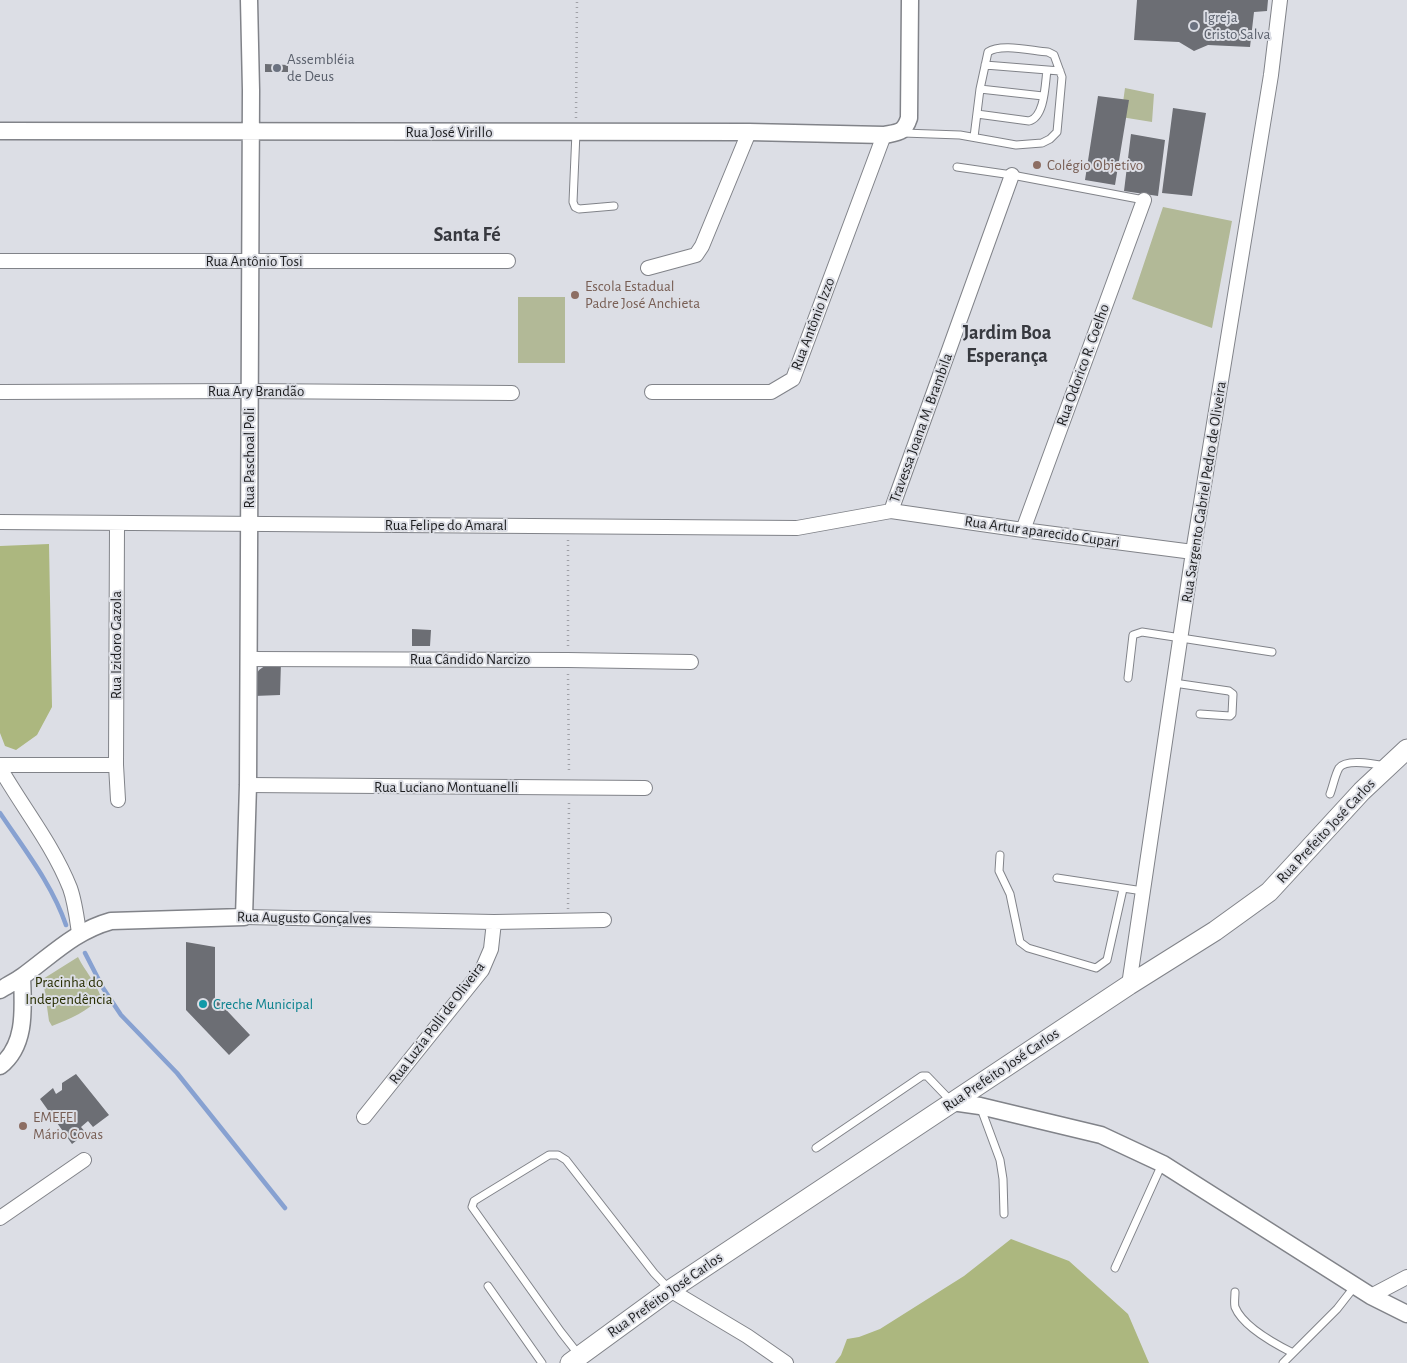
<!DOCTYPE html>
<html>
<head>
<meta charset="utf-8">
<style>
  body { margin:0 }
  canvas { display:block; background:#dcdee5 }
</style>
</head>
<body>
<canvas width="1407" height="1363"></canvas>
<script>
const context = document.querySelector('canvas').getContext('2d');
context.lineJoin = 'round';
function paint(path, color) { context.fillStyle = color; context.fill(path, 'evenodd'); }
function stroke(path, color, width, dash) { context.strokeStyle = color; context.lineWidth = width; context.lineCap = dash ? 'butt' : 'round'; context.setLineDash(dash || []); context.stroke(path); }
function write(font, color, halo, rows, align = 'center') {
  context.font = font + ' "Alegreya Sans",sans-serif'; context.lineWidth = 4; context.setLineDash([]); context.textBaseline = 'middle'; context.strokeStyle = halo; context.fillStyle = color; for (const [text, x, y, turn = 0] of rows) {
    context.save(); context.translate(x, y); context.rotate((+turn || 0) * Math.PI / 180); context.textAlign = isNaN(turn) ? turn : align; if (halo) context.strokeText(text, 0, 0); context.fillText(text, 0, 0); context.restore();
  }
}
paint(new Path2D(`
  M1125,88L1154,94L1152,122L1121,117Z
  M1163,207L1232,221L1212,328L1132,299Z
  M518,297H565V363H518Z
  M78,957C85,971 96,983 101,997C88,1011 70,1019 52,1026L49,1021L43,979Z`), '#b2b997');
paint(new Path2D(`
  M49,544L52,707L37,735L16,750L5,746L0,733V546Z
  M1011,1239L1069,1261L1128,1314L1149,1363H835L841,1355L847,1339L859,1337L880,1329L964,1276Z`), '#acb77f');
stroke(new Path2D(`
  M0,813C24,849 52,884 66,925
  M85,953L103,988L121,1015L177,1073L285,1208`), '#87a1d1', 4.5);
paint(new Path2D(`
  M1137,0H1268L1267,11L1254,12L1250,47L1208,45L1194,51L1179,42L1134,40Z
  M265,64L288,65V72H265Z
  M1098,96L1129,100L1115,185L1085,180Z
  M1173,108L1206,113L1192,196L1162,193Z
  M1131,134L1165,140L1158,196L1124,191Z
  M412,629L431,630L430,646H412Z
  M281,662L280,695L254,696L256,675L259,670L269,663Z
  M186,942L215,947V998L250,1035L229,1055L186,1010Z
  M76,1074L109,1115L93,1127L88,1121L81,1127L86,1133L72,1144L40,1099L53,1088L56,1094L62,1090V1083Z`), '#6c6e74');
const service = new Path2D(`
  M985,65L1060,71
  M980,89L1043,96
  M977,114L1029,121C1045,117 1045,84 1047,70
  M576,132L573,202L575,207L579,209L614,206
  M903,133L960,135L1016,145L1042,143L1050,139L1057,132L1062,77L1054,55L1048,52C1032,51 1001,43 988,52L980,89L974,137
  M957,167L1012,175L1144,200
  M1128,678L1133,635L1142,632L1272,652
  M1174,683L1229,691L1233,694L1232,714L1230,716L1200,714
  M1330,794C1333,786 1335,775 1339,768C1346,758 1375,764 1386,766
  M1000,855L999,871L1010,894L1020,942L1028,948L1096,968L1107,960L1123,889
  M1057,878L1143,891
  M980,1106L1000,1160L1003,1179L1004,1214
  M816,1148L922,1076H927L951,1101
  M1115,1268L1162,1164
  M488,1286L542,1363
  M1235,1292C1235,1297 1234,1303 1235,1307C1243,1327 1275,1344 1293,1353
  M579,1355L561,1332L472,1207L474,1201L549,1155H558L566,1160L654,1273L670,1290
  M1283,1363L1337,1309L1355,1286`);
const minor = new Path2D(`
  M0,261H508
  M648,268L696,255L702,246L749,132
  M0,392L249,391L512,393
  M652,392H771L793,379L884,135
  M891,511L1012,175
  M0,522L797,528L891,511L1023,530L1193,552
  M117,525L116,765L118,800
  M1023,530L1144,200
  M248,659L568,660L691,662
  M0,765H116
  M0,768C23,808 53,845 70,888C75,902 77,919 79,933
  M248,785L645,788
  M244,917L494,922L604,920
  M1129,985L1193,552L1271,75L1280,0
  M364,1117L482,970L491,949L494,922
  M0,1218L84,1160
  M670,1290L747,1336L786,1363
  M1371,1296L1407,1277`);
const tertiary = new Path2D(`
  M0,131L749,132L884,135C899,132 904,133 909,118L910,0
  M0,990C8,985 16,981 23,976C53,954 75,931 111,921L244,917L248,785L251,90L249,0
  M0,1066C27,1045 23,1007 22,977
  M952,1102L980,1106L1101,1135L1163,1164L1371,1296L1407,1314`);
const secondary = new Path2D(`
  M570,1363L670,1290L1129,985L1215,931L1269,892L1362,791L1407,749`);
stroke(service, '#818389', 9);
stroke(minor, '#818389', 16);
stroke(tertiary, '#818389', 19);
stroke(secondary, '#818389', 21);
stroke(new Path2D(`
  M576,118L577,0
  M568,646V539
  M568,674L569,774
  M568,909L569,802`), '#a0a1a7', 2.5, [1, 4]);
stroke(service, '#fff', 7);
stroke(minor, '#fff', 14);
stroke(tertiary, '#fff', 16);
stroke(secondary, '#fff', 19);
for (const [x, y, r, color] of [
  [1194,26,5,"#6b7280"],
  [277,68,5,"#6b7280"],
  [1037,165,5,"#8d6e63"],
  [575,295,5,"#8d6e63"],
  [203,1004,5,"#0f9aa8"],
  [23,1126,5,"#8d6e63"]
]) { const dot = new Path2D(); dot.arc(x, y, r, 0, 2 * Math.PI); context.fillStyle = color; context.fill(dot); stroke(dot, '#dcdee5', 2); }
write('15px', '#5b616d', '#dcdee5', [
  ["Igreja",1204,17],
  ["Cristo Salva",1204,34],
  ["Assembléia",287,59],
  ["de Deus",287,76]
], 'left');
write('15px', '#1e1f21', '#dcdee5', [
  ["Rua José Virillo",449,132],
  ["Rua Antônio Tosi",254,261],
  ["Rua Antônio Izzo",813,324,-69],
  ["Rua Odorico R. Coelho",1083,365,-70],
  ["Rua Ary Brandão",256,391],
  ["Travessa Joana M. Brambila",921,428,-70],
  ["Rua Paschoal Poli",249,458,-90],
  ["Rua Sargento Gabriel Pedro de Oliveira",1204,492,-81],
  ["Rua Felipe do Amaral",446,525],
  ["Rua Artur aparecido Cupari",1042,532,8],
  ["Rua Izidoro Gazola",116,645,-90],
  ["Rua Cândido Narcizo",470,659],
  ["Rua Luciano Montuanelli",446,787],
  ["Rua Prefeito José Carlos",1326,831,-47],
  ["Rua Augusto Gonçalves",304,918,1],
  ["Rua Luzia Polli de Oliveira",437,1023,-53],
  ["Rua Prefeito José Carlos",1001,1070,-34],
  ["Rua Prefeito José Carlos",665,1295,-35]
]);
write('15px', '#785e54', '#dcdee5', [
  ["Colégio Objetivo",1047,165],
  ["Escola Estadual",585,286],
  ["Padre José Anchieta",585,303],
  ["EMEFEI",33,1117],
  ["Mário Covas",33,1134]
], 'left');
write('15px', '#282e02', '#dcdee5', [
  ["Pracinha do",69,982],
  ["Independência",69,999]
]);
write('15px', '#0d838f', '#dcdee5', [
  ["Creche Municipal",213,1004]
], 'left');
write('bold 20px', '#37393f', '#dcdee5', [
  ["Santa Fé",467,235],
  ["Jardim Boa",1007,333],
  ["Esperança",1007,356]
]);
</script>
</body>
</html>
